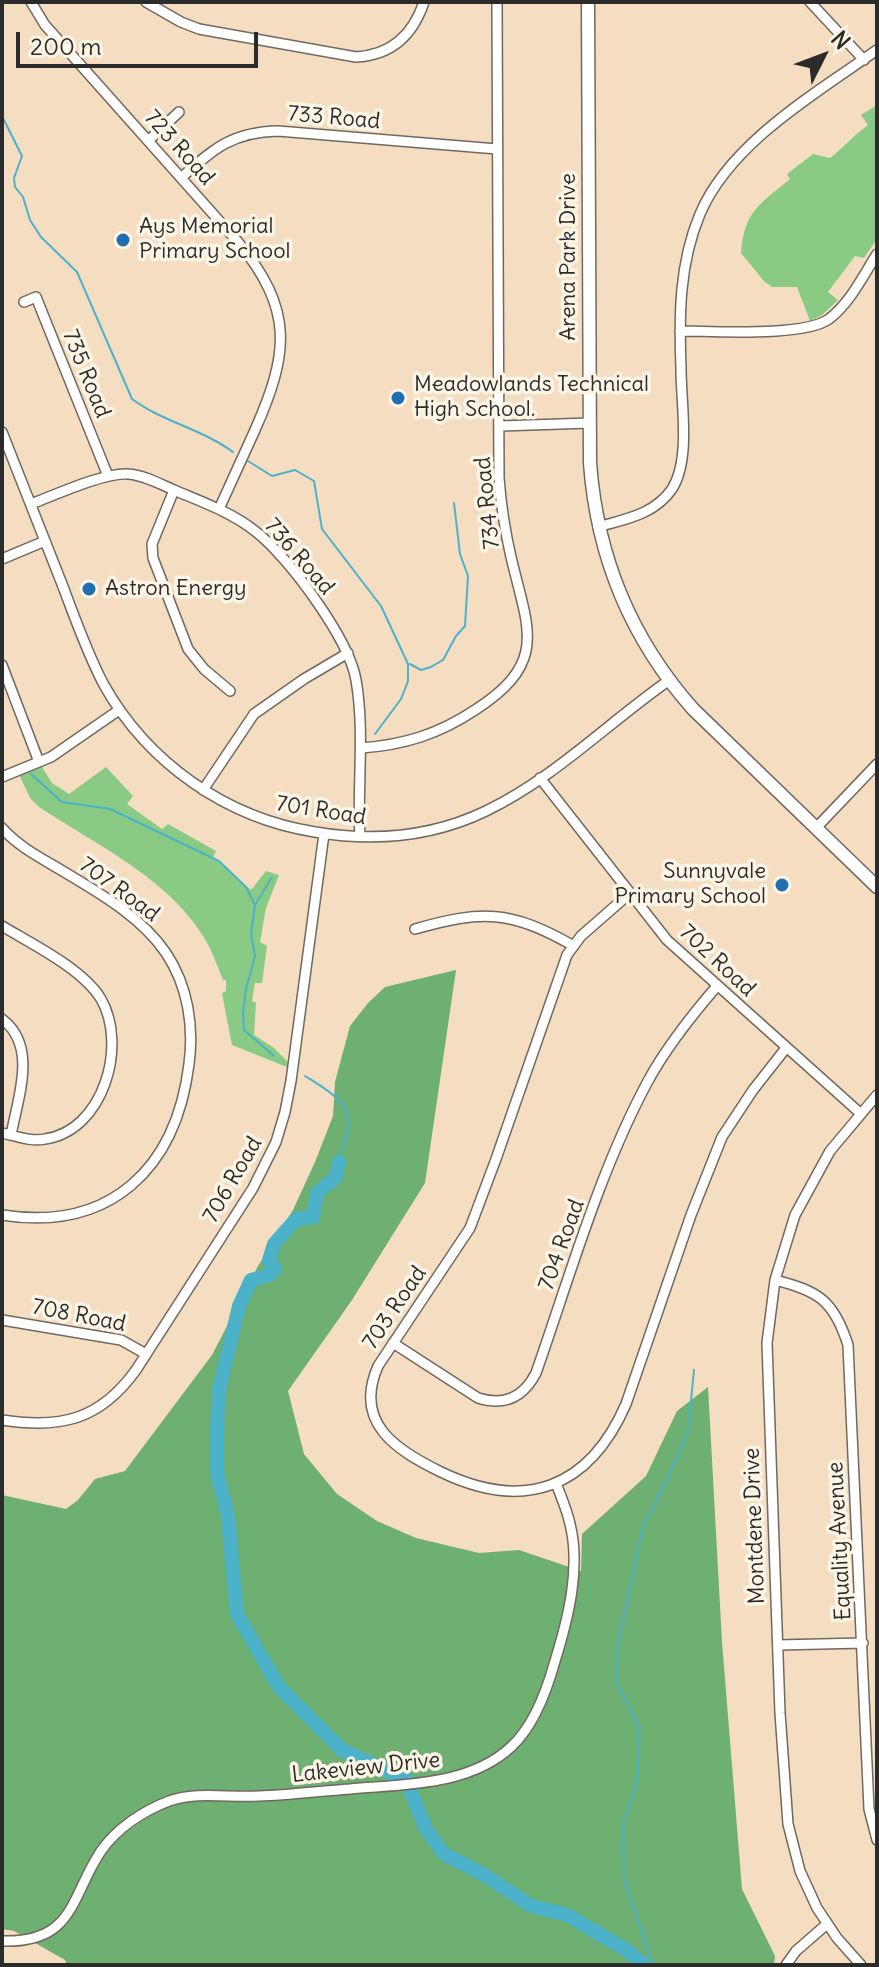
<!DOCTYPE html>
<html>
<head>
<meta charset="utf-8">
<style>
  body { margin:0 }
  #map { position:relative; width:879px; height:1967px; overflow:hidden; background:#f4ddc1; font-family:Delius,sans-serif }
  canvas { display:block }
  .frame { position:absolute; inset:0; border:4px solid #2b2b2b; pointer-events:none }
  .north { position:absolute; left:783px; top:16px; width:80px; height:80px; -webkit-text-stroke:6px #fcf5e5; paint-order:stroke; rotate:48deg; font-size:22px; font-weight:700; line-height:32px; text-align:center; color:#2b2b2b }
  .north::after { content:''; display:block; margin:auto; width:28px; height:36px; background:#2b2b2b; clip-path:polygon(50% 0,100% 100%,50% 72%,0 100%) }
  .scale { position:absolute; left:16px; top:32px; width:242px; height:36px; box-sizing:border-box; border:4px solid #2b2b2b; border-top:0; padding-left:10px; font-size:24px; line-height:28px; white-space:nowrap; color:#2b2b2b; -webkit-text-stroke:6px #fcf5e5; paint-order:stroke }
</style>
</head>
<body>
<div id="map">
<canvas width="879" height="1967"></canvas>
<div class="frame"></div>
<div class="north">N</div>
<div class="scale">200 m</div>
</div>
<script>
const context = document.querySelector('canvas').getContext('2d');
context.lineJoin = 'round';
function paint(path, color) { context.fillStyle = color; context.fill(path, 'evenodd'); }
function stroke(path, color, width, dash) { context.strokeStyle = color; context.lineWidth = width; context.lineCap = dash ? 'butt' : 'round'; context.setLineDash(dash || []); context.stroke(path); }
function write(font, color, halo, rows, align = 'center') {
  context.font = font + ' Delius,sans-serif'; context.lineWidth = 7; context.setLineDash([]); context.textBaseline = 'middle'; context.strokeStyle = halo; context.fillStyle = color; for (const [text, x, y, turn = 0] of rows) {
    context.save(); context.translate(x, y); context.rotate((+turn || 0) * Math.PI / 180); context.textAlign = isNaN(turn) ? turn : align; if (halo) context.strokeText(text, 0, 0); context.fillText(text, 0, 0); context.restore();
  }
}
paint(new Path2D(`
  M877,105V239L864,258L855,256L828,292L838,300L822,315L810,321L797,287H772L764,281L741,253C744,211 760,204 790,179L787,174L813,154L830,158C844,147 853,136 868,125L861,115Z
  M39,762L52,783L69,794L106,767L133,796L127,804L162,829L168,824L216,851L213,857L251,890L266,871L279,875L266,908L260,942L267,946L262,983H255L252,1001L256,1003L254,1035L274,1048L292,1066V1069L232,1045L222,993L226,991V980H223C216,962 210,945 199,930C163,876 92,842 39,807L30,798L17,770Z`), '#89cb84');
paint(new Path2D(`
  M456,970L425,1183L352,1300L288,1391L304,1454L337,1494L377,1521L416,1538L479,1553L519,1550L581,1571L582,1534L646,1476L677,1411L708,1387L722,1642L742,1889L775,1956L774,1965H67L65,1960L14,1931L2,1929V1495L66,1509L78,1500L95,1479L125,1471L212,1355L258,1266L293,1210L315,1162L333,1116L335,1082L350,1026L368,1003L385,987Z`), '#6eaf72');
stroke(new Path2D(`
  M2,116L22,156L14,178L15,187L23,197L30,220L41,237L77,272L132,399C163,422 202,429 233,452
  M248,461L272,476L295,470L314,481L322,529L381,606L408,664V681L401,699L375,734
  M410,664L421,670L431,667L443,660L456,636L465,626L468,576L460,554L454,503
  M31,774L62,802L110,809L219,861L246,887L255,905
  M272,877L255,905L251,934L255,956L246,989L243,1013L244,1030L274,1056
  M305,1076C324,1088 354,1103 348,1130C345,1141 341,1151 339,1162
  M653,1965L624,1878L623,1825L637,1780L639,1727L616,1682L618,1644L643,1527L668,1478L688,1431L694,1370`), '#4bb2ca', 2);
stroke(new Path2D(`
  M339,1162L336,1177L317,1193L313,1217L296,1219L274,1244L269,1260L275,1269L269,1275L251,1280L239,1306L219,1390L217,1434V1473L228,1516L237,1614L279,1687L342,1750L397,1776L405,1777L426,1829L444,1854L486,1876L531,1906L567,1915L628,1951L644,1965`), '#4bb2ca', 14);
const minor = new Path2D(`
  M31,2L45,25L238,242C294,310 289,353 255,430C243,456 231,483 219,509
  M146,2L181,22L199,29L356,57C392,55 413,35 424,2
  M810,2L864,60
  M148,141L179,112
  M182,177C214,148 233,132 278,131L497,149
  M24,302L36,297L108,476
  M680,331C713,331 804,337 829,319C850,303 863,276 877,254
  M500,426L590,423
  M2,432C22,482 42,533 62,584C75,618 87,653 104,685C148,763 226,818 315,832C374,842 432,837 486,811C553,779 608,723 668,681
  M174,490L152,544L153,558L188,649L204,669L230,691
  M31,504C55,495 105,472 128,474C144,475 160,484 174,490C202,502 231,512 255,531C288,556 349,639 356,680C365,732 357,785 360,837
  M598,527C625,519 654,515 672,489C691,459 681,404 681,369C679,316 679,264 700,214C730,143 816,93 877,50
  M2,559L45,541
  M2,665L39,762
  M361,748C404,745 439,734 475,710C549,662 528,630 511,557C505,531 501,505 499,478L497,2
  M2,777L51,757L119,710
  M540,778L667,940L860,1113
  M203,790L254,714L304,679L348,653
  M2,828C17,845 37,856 56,867C96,891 140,915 166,953C188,986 194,1026 189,1064C176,1169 110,1232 2,1215
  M816,828L877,764
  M629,894L581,936L567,955L496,1159L470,1228L378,1366C353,1423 396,1450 441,1472C524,1512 589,1489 626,1404L691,1215L722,1137L753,1090L786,1048
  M2,926C32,944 83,969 101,999C128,1046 103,1131 45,1139C31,1142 16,1136 2,1133
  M415,929C482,910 510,910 572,945
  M2,1019C38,1046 18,1097 11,1135
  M775,1280C819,1291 834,1301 848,1345L869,1809L877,1840
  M2,1320L121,1340L146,1354
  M393,1343L478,1398C504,1406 523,1398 536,1373C570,1276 599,1172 648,1081C667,1046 692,1015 717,986
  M2,1420C61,1429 100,1420 136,1370L253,1188L276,1142L285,1112L291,1081L324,834
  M778,1645L863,1643
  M2,1941C75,1943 70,1897 101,1851C117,1828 143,1811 169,1801C197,1791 229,1798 259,1796C289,1795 320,1791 350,1789C404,1784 469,1786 511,1747C534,1726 547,1690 555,1661C568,1619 581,1568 570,1524C567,1510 561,1497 556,1483
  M786,1965L796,1951L827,1924
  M861,1965L837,1938L817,1908L800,1871L788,1824L780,1713L767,1343L775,1280L795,1215L830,1151L877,1095`);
const tertiary = new Path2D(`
  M588,2L590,463C597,557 630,638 693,709L877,887`);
stroke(minor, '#716960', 12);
stroke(tertiary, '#716960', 15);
stroke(minor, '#fff', 9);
stroke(tertiary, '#fff', 12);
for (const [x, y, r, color] of [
  [123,240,8,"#1f6fb2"],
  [398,398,8,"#1f6fb2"],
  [89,589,8,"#1f6fb2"],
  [782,885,8,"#1f6fb2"]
]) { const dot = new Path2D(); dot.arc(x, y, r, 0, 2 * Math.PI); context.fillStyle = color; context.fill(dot); stroke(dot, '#fcf5e5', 3); }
write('22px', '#2b2b2b', '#fcf5e5', [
  ["733 Road",334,118,5],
  ["723 Road",179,148,48],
  ["Arena Park Drive",569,257,-90],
  ["735 Road",86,374,68],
  ["734 Road",488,503,-96],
  ["736 Road",299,557,49],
  ["701 Road",321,811,9],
  ["707 Road",119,890,36],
  ["702 Road",717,961,43],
  ["706 Road",233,1180,-60],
  ["704 Road",562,1245,-70],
  ["703 Road",395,1308,-56],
  ["708 Road",79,1316,11],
  ["Montdene Drive",755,1526,-92],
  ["Equality Avenue",840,1541,-93],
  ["Lakeview Drive",366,1768,-6]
]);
write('22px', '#2b2b2b', '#fcf5e5', [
  ["Ays Memorial",139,227],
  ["Primary School",139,252],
  ["Meadowlands Technical",414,385],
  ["High School.",414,410],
  ["Astron Energy",105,589],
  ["Sunnyvale",766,872,"right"],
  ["Primary School",766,897,"right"]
], 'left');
</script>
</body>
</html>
